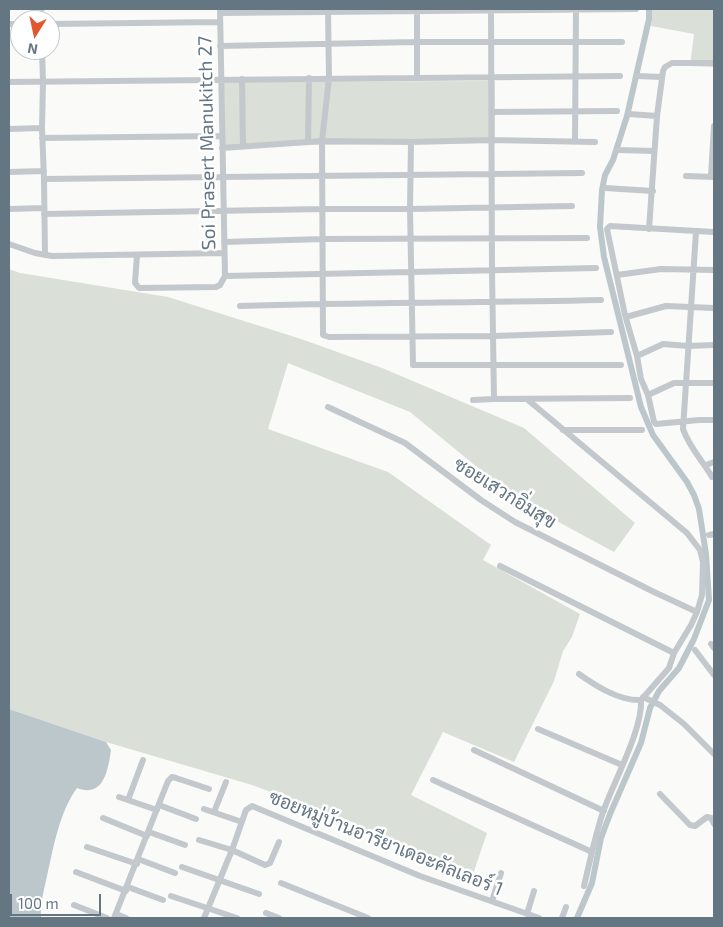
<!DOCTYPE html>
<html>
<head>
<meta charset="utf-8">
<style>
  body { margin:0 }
  #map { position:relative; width:723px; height:927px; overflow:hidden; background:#fafaf8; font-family:"Exo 2",sans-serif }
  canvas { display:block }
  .frame { position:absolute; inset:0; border:10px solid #657683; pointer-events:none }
  .north { position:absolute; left:10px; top:10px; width:50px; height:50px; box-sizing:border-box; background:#fff; border:1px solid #c1c8cd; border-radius:50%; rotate:190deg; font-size:14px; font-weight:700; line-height:20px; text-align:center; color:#657683 }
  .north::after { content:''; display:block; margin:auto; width:18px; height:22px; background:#e4572e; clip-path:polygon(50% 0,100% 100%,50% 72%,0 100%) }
  .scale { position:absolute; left:10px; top:894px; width:91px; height:22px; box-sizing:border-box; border:2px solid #657683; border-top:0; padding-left:6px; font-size:15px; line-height:18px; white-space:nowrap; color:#657683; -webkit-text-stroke:4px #fff; paint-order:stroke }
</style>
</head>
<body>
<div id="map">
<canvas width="723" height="927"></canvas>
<div class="frame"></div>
<div class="north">N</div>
<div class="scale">100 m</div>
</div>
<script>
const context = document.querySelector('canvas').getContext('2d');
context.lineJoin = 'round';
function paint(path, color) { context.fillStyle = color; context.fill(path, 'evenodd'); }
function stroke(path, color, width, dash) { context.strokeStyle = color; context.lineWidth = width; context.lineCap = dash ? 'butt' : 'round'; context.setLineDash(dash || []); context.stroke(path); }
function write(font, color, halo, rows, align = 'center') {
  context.font = font + ' "Exo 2",Sarabun,sans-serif'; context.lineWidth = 5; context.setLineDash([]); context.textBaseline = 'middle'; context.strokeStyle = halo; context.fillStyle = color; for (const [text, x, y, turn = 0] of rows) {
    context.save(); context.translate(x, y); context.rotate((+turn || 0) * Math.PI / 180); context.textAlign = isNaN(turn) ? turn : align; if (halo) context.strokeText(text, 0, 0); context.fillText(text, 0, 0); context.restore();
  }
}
paint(new Path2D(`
  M652,9H714V67L690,66L694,34L651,26Z
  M495,81V143L225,146L224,82Z
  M9,269L20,273L168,297L301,339L382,368L524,428L635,523L614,552L516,499L410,412L288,363L268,429L388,472L491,545L483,560L580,614L572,637L563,651L554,681L514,762L443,732L411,795L487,833L471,880L352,822L252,785L106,742L9,709Z`), '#dadfd7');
paint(new Path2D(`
  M9,709L106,742L111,750C109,763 106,789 89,790C86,791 80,789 77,788C59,813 54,846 47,876C44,890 40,904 41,918H9Z`), '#bbc7cb');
stroke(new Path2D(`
  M577,918L592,883L601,838L610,814L641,743L650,708L659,691L679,668L694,639L709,600L706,554L699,509L694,495L687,482L653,435L641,407L604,257L600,227L602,190L605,175L613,160L627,116L649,19V9`), '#bbc7cb', 6);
stroke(new Path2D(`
  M41,9L42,20
  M328,9L329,78L322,141L323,335L329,337L494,336L611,332
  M491,9L492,271L494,399L630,398
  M220,13L636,9
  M9,24H20
  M50,24L220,22
  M220,46L416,42H622
  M42,50L43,82L42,128L44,179L45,255
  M637,76L662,77
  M417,77V9
  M242,79L243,146
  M9,82L620,76
  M492,112L617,111
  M629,114L657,116
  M9,129L42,128
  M42,138L222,136
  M308,141L309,78
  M575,141L576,10
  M411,142L410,209L413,365H621
  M222,148L322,141L411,142L491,140L595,142
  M618,150L654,151
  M9,172L44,171
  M686,176L714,177
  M711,176L714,126
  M44,179L582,173
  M605,188L653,191
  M9,209L44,208
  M44,214L323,209H410L572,206
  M649,229L657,116L663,71L665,67L672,63H714
  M696,232L683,429C689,447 703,461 712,477
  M714,232L610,226L607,229L625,315L637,356L641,379L648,395L654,422L656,424L699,420H714
  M224,242L322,239L587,238
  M9,244L35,253L52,256L224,253
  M137,255L135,283L139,288L216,287L220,285L225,276L220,9
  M617,275L661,269L714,270
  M225,276L596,268
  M240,306C360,302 481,303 601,300
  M626,317L666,306L714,308
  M637,356L663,344L688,346L714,345
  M648,395L674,383H714
  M473,400L494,399
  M528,400L687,533L700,550L703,562L702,595L697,612L691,625L674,653L669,668L641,700C619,701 596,686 579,674
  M328,407L405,443L481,500L515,522L654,592L697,612
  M563,430H642
  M706,465L714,462
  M709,535L714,534
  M500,566L674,653
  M711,644L714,648
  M695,650L714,675
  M643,697L660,705L684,724L714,754
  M538,729L622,765
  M474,750L604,811
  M433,780L592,852
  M660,794L690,825L695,826L707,817L711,818L714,824
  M119,797L157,810
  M128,800L143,760
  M159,805L196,819
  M204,809L242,822
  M214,812L226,782
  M103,818L147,836
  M149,832L185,845
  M199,840L232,850L265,865L270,863L279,842
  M87,847L137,864
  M138,859L175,873
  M182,867L259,894
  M76,872L126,891
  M281,883L368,918
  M584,886C590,861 595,836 603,812C613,783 643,729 641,700
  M128,887L163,900
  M171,896L237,918
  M492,901L501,873
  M74,905L107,918
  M266,913L279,918
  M116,914L126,918
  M527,914L534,891
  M114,918L168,781L172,777L176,778L209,789
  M204,918L232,850L246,810L252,806L420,876L539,918
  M562,918L566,907`), '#c3c8cc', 6);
write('19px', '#657683', '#fff', [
  ["Soi Prasert Manukitch 27",207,143,-91],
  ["ซอยเสวกอิ่มสุข",505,493,32],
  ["ซอยหมู่บ้านอารียาเดอะคัลเลอร์ 1",386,843,22]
]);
</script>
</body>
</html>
